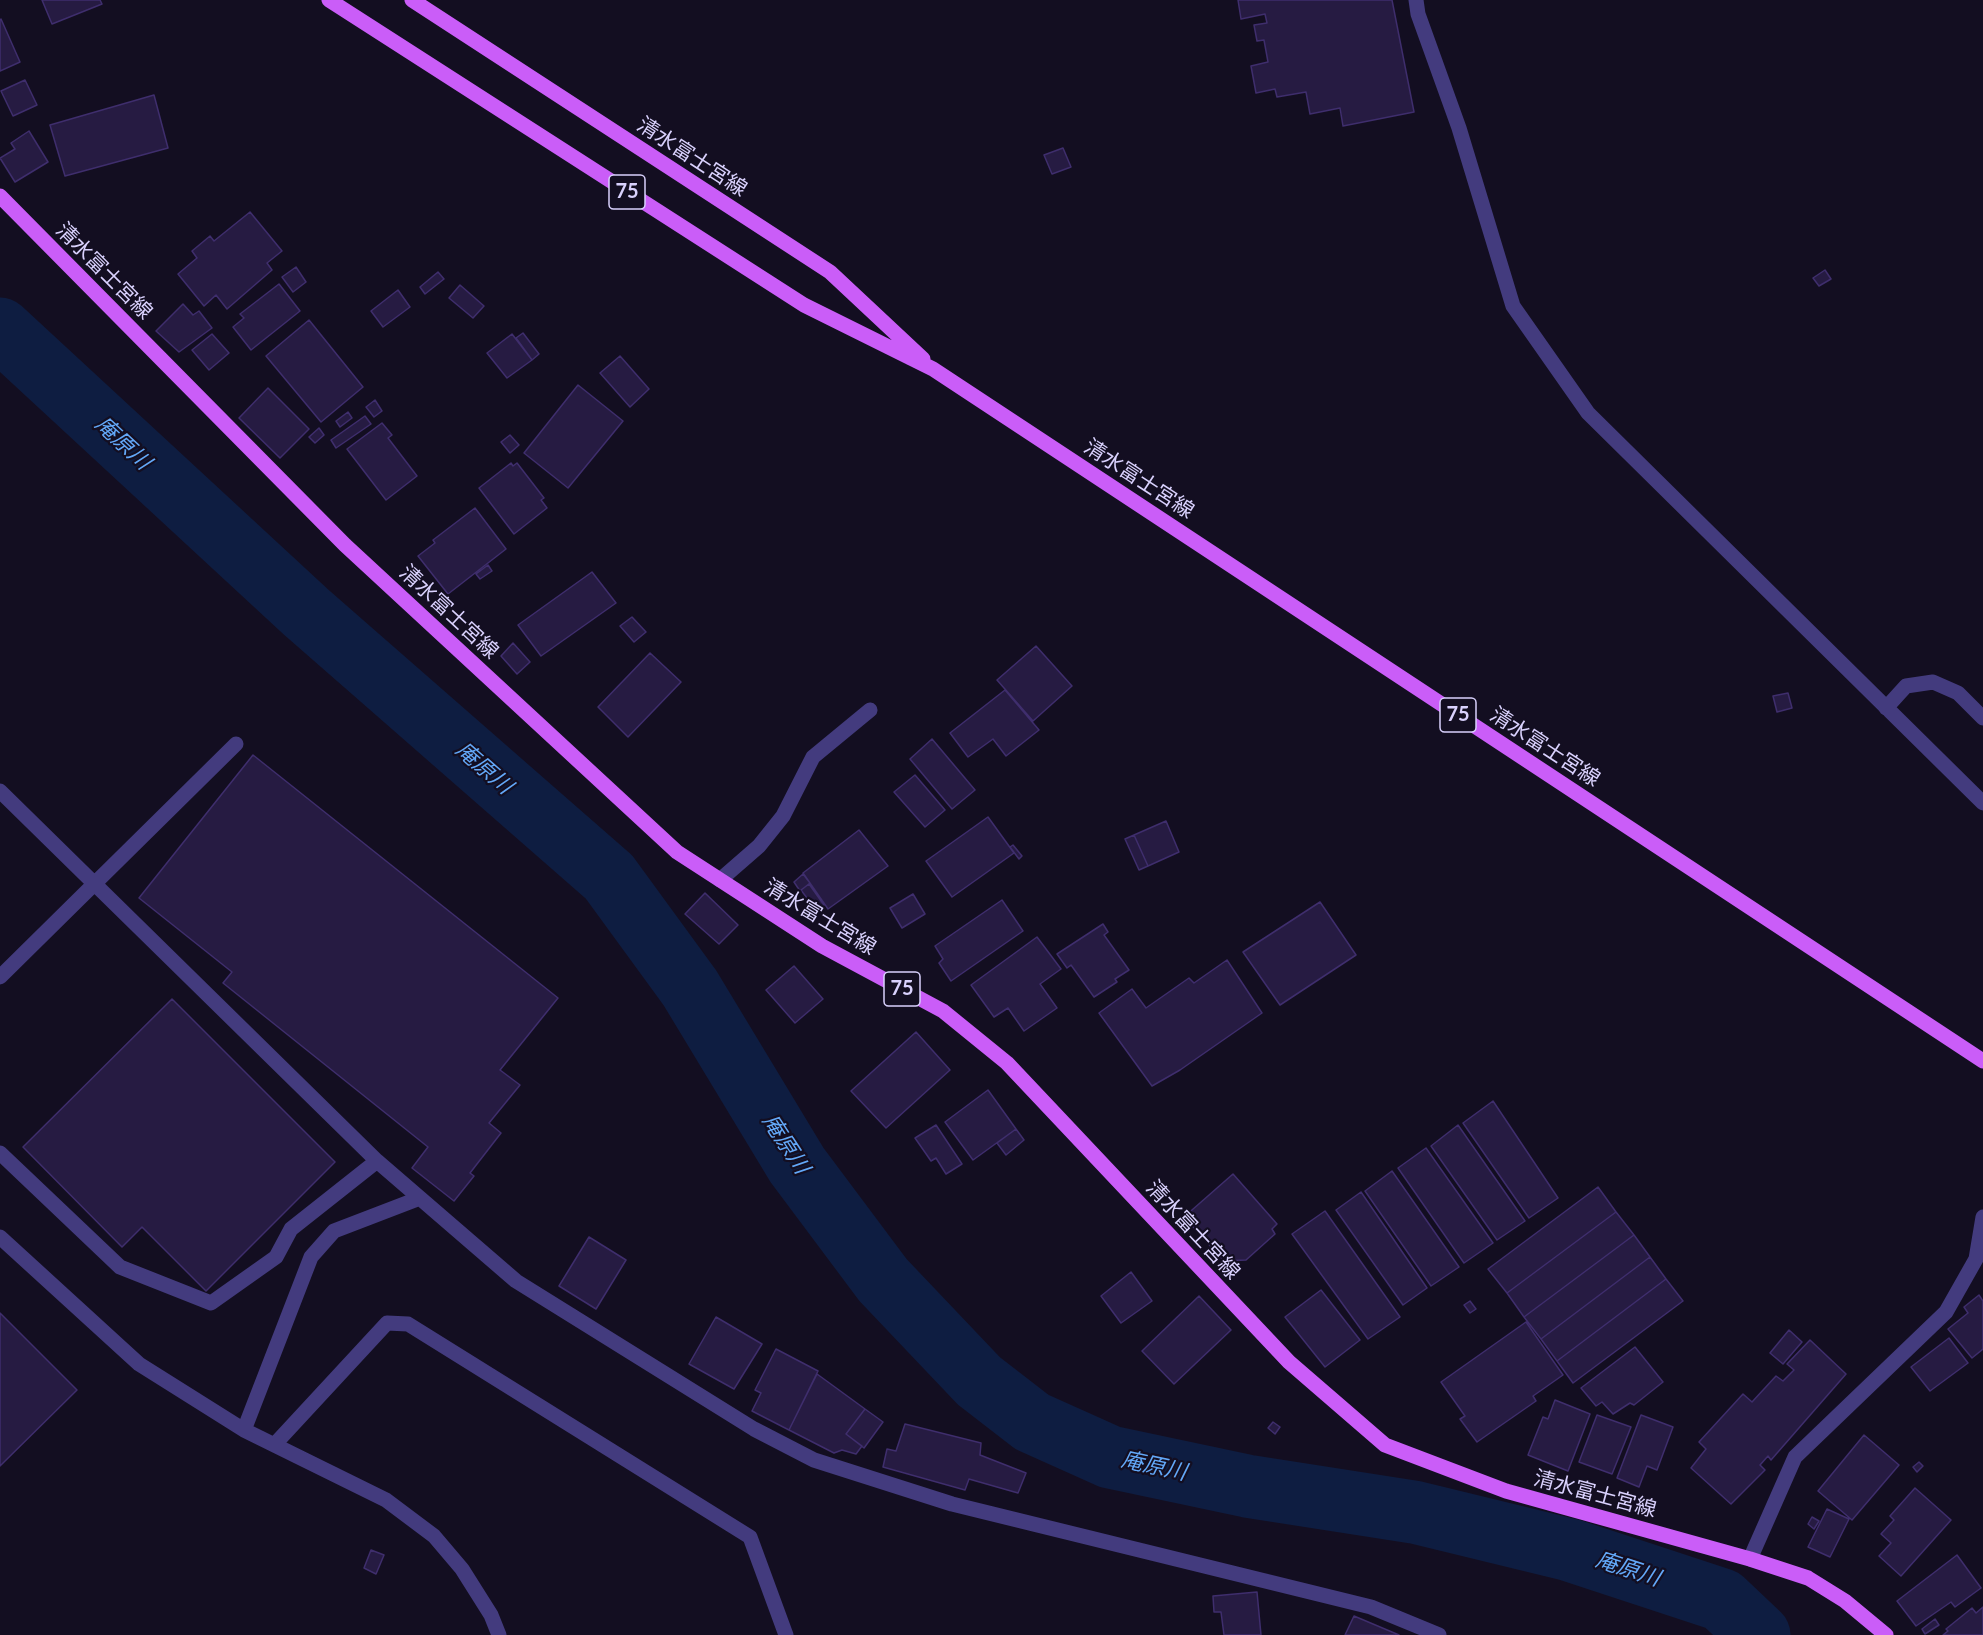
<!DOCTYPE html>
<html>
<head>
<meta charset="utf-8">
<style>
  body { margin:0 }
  canvas { display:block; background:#130e21 }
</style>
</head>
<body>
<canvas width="1983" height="1635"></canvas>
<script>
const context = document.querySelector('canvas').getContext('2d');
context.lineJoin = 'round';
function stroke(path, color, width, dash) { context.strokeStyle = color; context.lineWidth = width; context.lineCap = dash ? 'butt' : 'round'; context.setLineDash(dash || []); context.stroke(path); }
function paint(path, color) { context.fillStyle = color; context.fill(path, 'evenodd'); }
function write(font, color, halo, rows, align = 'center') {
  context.font = font + ' Lato,"Noto Sans JP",sans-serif'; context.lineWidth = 4.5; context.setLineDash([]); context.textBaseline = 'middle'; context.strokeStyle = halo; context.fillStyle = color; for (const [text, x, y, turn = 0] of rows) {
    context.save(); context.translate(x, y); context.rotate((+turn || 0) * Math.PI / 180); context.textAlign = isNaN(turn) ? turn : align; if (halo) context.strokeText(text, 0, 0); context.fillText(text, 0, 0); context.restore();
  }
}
stroke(new Path2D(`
  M0,329L306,612L609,877L690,988L797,1165L883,1280L979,1381L1032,1422L1110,1457L1247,1486L1414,1512L1570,1550L1722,1600L1759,1635`), '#0e1d41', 63);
const building = new Path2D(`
  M42,0H100L102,4L52,24Z
  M1238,0H1392L1414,112L1343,126L1340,108L1310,114L1306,92L1277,97L1275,89L1256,93L1251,66L1268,62L1264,40L1257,41L1254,25L1267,23L1265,14L1241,19Z
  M1,19L20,62L0,71V20Z
  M25,80L37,105L13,116L1,91Z
  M154,95L168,148L65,176L50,125Z
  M29,131L48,162L15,182L0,158L15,149L11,143Z
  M1063,148L1071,167L1052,174L1044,155Z
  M250,212L282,251L267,263L272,270L227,309L216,295L204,306L178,274L197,258L192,251L210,236L214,241Z
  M296,267L306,282L293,292L282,277Z
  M1825,270L1831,279L1819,286L1813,278Z
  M438,272L444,279L425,294L420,287Z
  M279,284L300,311L251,350L233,327L244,318L240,314Z
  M460,285L484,306L473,318L449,298Z
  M398,290L410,307L383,327L371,311Z
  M183,304L193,315L199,311L212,328L179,352L156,331Z
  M309,320L363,387L321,422L266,356Z
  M523,333L539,354L532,360L516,338Z
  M212,334L229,353L209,370L192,350Z
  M512,334L532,360L507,378L487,353Z
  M620,356L649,389L630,407L600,373Z
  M578,385L623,421L568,488L524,453Z
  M268,388L309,429L280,458L239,418Z
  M375,400L382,411L374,417L366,407Z
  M348,412L352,418L340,427L336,421Z
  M365,416L371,424L336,448L331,440Z
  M382,423L392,435L388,438L417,476L386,500L347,449Z
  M319,428L324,435L315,443L309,437Z
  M510,435L519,445L510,453L501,442Z
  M511,463L513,466L517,463L544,498L541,500L547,508L514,534L479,488Z
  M475,508L506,549L448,594L418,556L435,543L433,540Z
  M488,565L492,571L480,579L476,574Z
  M592,572L616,603L541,656L518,625Z
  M632,617L646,632L634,642L620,626Z
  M513,643L530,662L517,674L501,656Z
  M1036,646L1072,686L1033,721L997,680Z
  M650,653L681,682L628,737L598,707Z
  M1005,690L1039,730L1006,756L993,739L968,757L950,733Z
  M1788,693L1792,708L1777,712L1773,696Z
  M932,739L975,790L952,809L910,759Z
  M253,755L558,998L500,1070L520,1085L489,1123L501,1133L470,1173L474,1176L454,1201L412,1168L428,1147L223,983L232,972L139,898Z
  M915,775L945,810L925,827L894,792Z
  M988,817L1014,853L952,897L926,861Z
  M1166,821L1179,852L1148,866L1134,835Z
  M859,830L888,866L828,909L803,873Z
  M1134,835L1148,866L1139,870L1125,839Z
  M1013,845L1022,856L1019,859L1010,847Z
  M803,874L810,883L800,891L794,882Z
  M809,884L824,905L816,910L801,890Z
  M705,893L738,925L719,944L685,914Z
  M913,894L925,914L902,928L890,908Z
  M1002,900L1023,931L951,981L939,963L943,959L935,946Z
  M1320,902L1356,955L1280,1005L1243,952Z
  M1103,924L1108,932L1104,935L1129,970L1115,979L1117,982L1094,997L1071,965L1067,968L1057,954Z
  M1037,937L1061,969L1040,984L1057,1008L1024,1031L1008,1008L994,1017L971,985Z
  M1227,960L1262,1013L1180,1070L1152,1086L1099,1013L1132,989L1146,1008L1189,978L1194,983Z
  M794,966L823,999L795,1023L766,990Z
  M172,999L335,1162L206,1291L142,1227L122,1247L23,1147Z
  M916,1032L950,1070L886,1128L851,1091Z
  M988,1090L1016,1129L973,1160L945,1122Z
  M1493,1101L1558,1198L1529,1218L1463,1123Z
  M936,1125L962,1164L946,1174L936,1158L931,1161L915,1138Z
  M1458,1125L1525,1221L1497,1240L1431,1146Z
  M1016,1129L1024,1140L1006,1155L997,1143Z
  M1426,1148L1493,1243L1464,1263L1398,1168Z
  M1392,1171L1459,1267L1431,1286L1365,1191Z
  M1233,1174L1277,1224L1272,1229L1275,1234L1246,1260L1224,1261L1184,1217Z
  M1598,1187L1616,1212L1507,1293L1488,1269Z
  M1361,1192L1427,1288L1403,1305L1336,1210Z
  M1325,1211L1400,1317L1368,1339L1292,1234Z
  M1616,1212L1634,1235L1524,1317L1507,1293Z
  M1634,1235L1650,1257L1541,1339L1524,1317Z
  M589,1237L626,1260L596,1309L559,1286Z
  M1650,1257L1666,1279L1557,1361L1541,1339Z
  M1131,1272L1152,1301L1121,1323L1101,1296Z
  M1666,1279L1683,1301L1573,1383L1557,1361Z
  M1321,1290L1360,1340L1325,1367L1285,1317Z
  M1979,1295L1983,1301V1349L1972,1358L1948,1329L1968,1313L1964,1307Z
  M1199,1296L1231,1330L1174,1384L1142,1351Z
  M1470,1301L1476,1309L1470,1313L1464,1305Z
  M0,1313L77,1390L0,1466Z
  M716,1317L762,1344L734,1389L689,1364Z
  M1526,1322L1563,1375L1533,1396L1536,1401L1477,1442L1460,1419L1465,1416L1441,1382Z
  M1789,1330L1802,1342L1783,1364L1770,1353Z
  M1949,1338L1968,1363L1930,1391L1911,1367Z
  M1810,1340L1846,1374L1771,1460L1768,1456L1760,1465L1765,1470L1731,1504L1691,1468L1706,1449L1699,1442L1743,1394L1752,1402L1776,1376L1783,1381L1794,1370L1787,1364Z
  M1635,1347L1663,1382L1634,1405L1630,1403L1613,1414L1602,1402L1596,1406L1581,1388Z
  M776,1349L818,1371L789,1430L752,1411L761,1393L755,1390Z
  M817,1374L865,1409L846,1434L862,1446L856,1454L842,1450L834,1453L789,1430Z
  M1555,1400L1590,1414L1568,1471L1528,1455L1543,1417L1548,1419Z
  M865,1409L883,1422L864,1448L846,1434Z
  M1597,1415L1631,1427L1612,1474L1579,1462Z
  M1641,1415L1673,1427L1657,1470L1647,1466L1639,1487L1617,1478Z
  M1273,1422L1280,1427L1275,1434L1268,1428Z
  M905,1424L981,1443L980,1455L1026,1473L1018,1493L969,1479L965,1490L883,1467L887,1449L896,1451Z
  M1864,1435L1899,1465L1852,1520L1818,1491Z
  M1919,1462L1923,1466L1917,1472L1913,1467Z
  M1915,1488L1951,1520L1901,1576L1879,1556L1891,1543L1881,1534L1894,1520L1890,1516Z
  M1827,1509L1849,1519L1830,1557L1808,1547Z
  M1812,1517L1819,1521L1814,1529L1808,1524Z
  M371,1550L384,1555L376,1574L364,1568Z
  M1957,1555L1981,1588L1955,1607L1951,1602L1916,1626L1897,1601Z
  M1257,1592L1261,1635H1224L1221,1612H1214L1213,1596Z
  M1983,1607V1635H1943L1948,1631L1946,1629L1972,1608L1976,1613Z
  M1354,1616L1399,1635H1345Z
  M1935,1619L1939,1625L1925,1634L1922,1629Z`);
paint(building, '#261b42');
stroke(building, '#3f2e6d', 1.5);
stroke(new Path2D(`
  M1416,0L1418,14L1459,128L1513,306L1588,413L1983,803
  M1886,708L1906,686L1933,682L1958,693L1983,718
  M0,791L377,1161L516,1281L754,1429L814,1460L952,1504L1371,1607L1439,1635
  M720,880L759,846L783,816L813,757L870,710
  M0,977L236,744
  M0,1153L120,1267L211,1303L276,1257L291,1229L377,1161
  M0,1237L139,1364L244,1430L386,1500L434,1536L462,1569L491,1615L499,1635
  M244,1430L311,1257L334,1231L420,1198
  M275,1444L387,1323L408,1324L750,1537L786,1635
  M1750,1559L1795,1457L1946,1312L1976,1259L1983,1217`), '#433b7e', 15);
stroke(new Path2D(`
  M329,0L804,305L933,369L1983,1061
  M412,0L830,272L923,359
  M0,196L345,545L677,852L822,946L943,1011L1007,1063L1289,1362L1385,1445L1506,1491L1750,1559L1808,1578L1845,1601L1886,1635`), '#ca5df8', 15);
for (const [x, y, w] of [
  [627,192,36],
  [1458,715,36],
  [902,989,36]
]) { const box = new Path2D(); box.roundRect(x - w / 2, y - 17, w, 34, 4.5); context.fillStyle = '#130e21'; context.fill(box); stroke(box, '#d9d1fd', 1.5); }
write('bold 20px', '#d9d1fd', null, [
  ["75",627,192],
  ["75",1458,715],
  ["75",902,989]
]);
write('21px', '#d9d1fd', '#130e21', [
  ["清水富士宮線",692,157,33],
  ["清水富士宮線",104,271,45],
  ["清水富士宮線",1139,479,33],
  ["清水富士宮線",449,612,43],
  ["清水富士宮線",1545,747,33],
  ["清水富士宮線",820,917,31],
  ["清水富士宮線",1193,1230,47],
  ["清水富士宮線",1595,1494,15]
]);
write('italic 22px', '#63a8f8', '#130e21', [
  ["庵原川",123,443,43],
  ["庵原川",484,768,41],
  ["庵原川",786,1144,57],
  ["庵原川",1154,1466,12],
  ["庵原川",1628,1569,18]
]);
</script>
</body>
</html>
